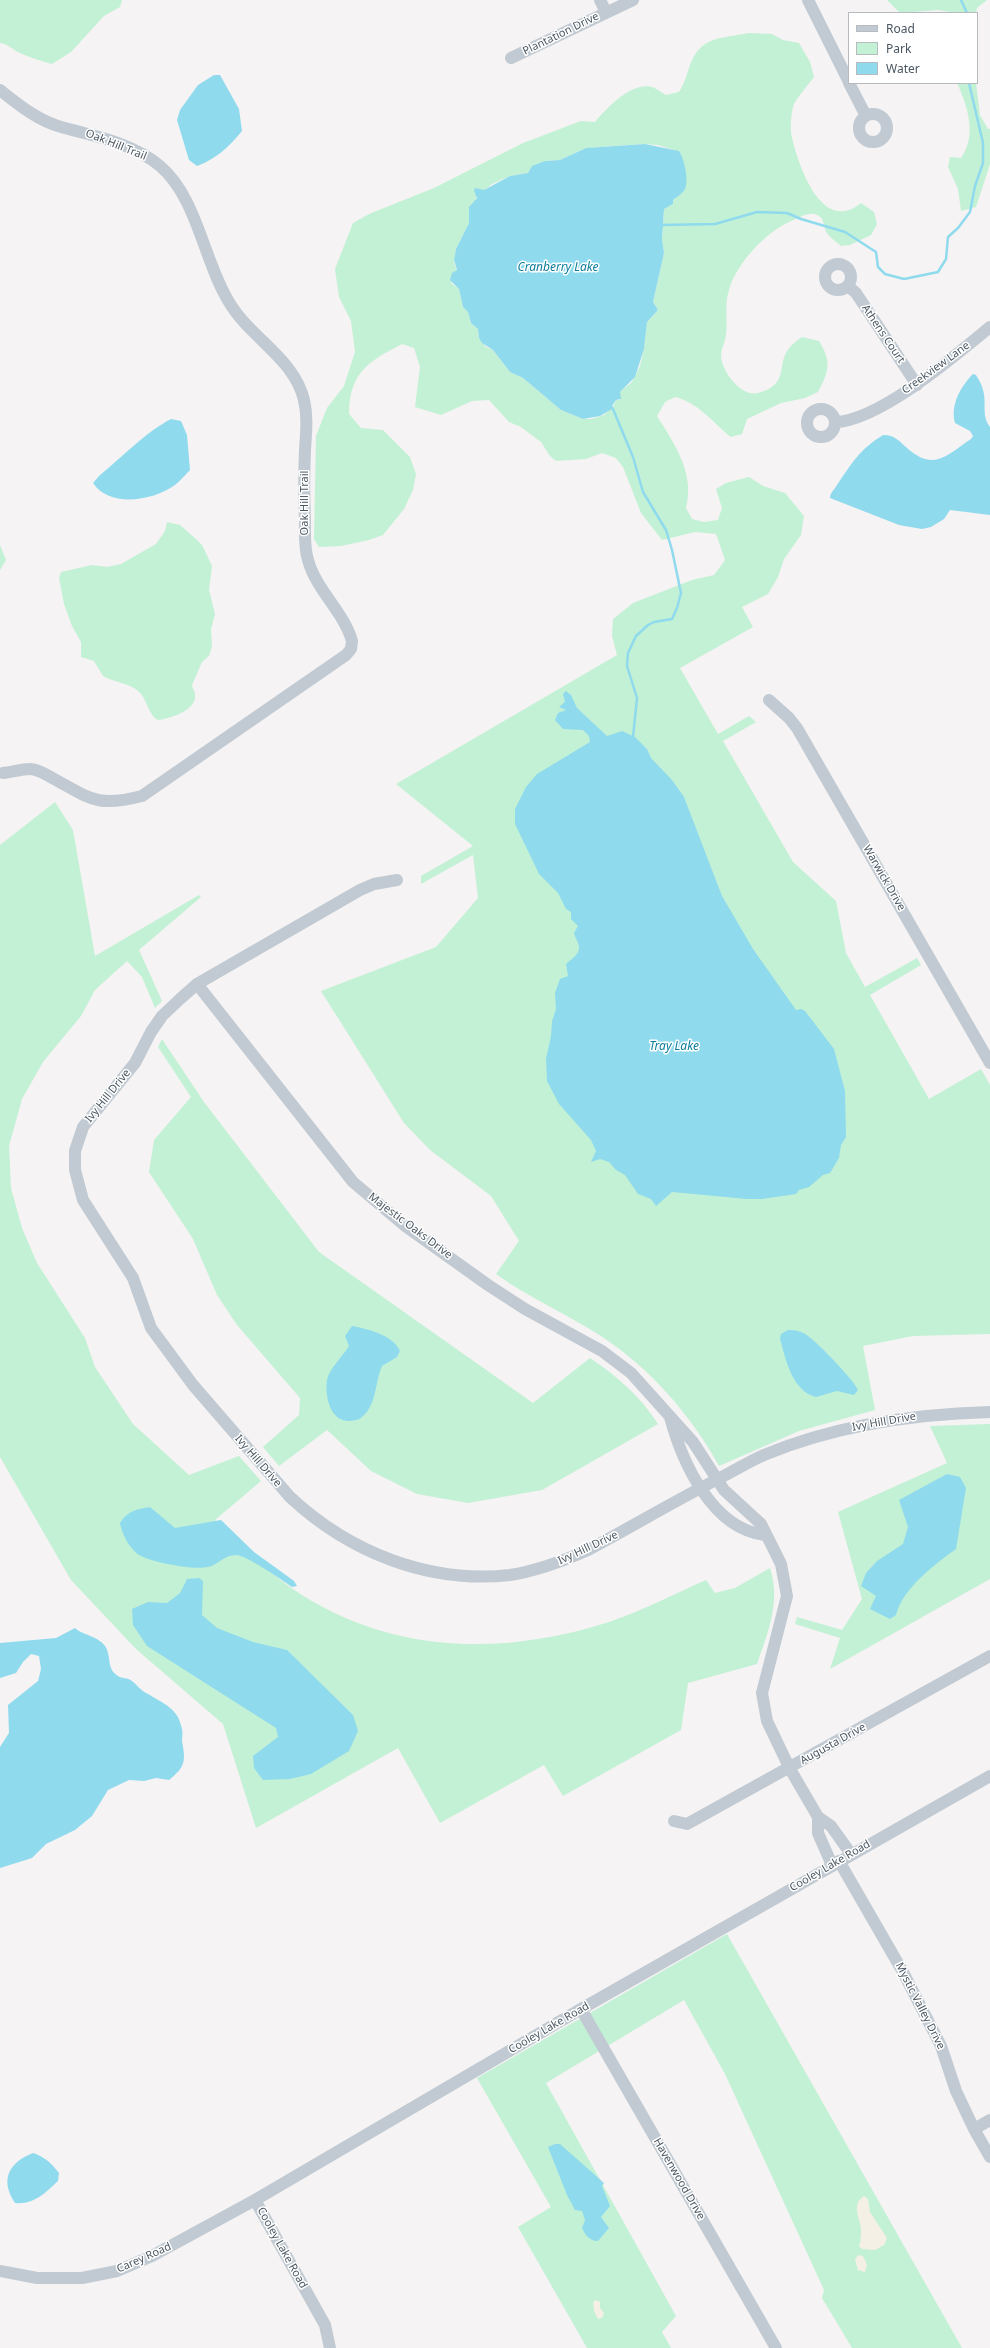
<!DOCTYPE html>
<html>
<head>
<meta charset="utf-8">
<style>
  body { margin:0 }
  #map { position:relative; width:990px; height:2348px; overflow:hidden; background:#f5f3f3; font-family:"Noto Sans",sans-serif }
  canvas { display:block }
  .legend { position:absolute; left:848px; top:12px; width:130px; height:72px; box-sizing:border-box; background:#fff; border:1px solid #b7bbc0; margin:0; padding:5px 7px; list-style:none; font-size:12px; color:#4a5661 }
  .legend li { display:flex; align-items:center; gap:8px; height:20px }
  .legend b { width:20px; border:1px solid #b7bbc0 }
</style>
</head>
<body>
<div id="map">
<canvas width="990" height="2348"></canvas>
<ul class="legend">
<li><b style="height:5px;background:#c1cad2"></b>Road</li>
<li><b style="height:11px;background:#c3f1d5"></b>Park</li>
<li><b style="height:11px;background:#90daee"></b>Water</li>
</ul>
</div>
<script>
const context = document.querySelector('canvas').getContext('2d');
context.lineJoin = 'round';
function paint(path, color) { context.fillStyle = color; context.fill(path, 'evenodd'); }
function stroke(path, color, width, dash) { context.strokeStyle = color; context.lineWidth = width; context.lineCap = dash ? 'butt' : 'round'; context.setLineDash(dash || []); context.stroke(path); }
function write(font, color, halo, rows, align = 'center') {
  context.font = font + ' "Noto Sans",sans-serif'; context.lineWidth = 3; context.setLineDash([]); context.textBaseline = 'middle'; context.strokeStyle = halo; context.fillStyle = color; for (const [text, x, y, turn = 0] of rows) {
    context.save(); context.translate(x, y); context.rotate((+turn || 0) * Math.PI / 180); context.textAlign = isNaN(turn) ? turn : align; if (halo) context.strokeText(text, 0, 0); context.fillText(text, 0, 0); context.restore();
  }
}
paint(new Path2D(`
  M0,0H122L120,7L104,16L71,52L52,64C41,61 31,58 20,53C13,50 8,44 0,43Z
  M887,0H987L977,8L976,13H956L938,10L900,13Z
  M749,33L772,34L783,40L799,43L810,62L814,77C809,84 794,101 793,107C791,115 790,130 792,138C799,167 822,235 861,203L874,212L877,224L871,235L850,245L841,246C837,242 830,238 827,233C823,226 825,217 815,214C807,212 796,219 789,222C765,233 736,264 729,290C724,304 728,321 726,335C725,342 721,349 721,356C722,372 741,397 758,393C791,384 775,364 790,347C793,343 798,340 802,337L819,341C832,362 829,371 818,392L805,398L781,403L747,419L742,434L731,437C712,422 699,403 675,397L665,402L657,416C675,445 695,473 686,508L692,519L704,522L718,520L722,508L716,489L726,483L749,477L763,486L785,493L804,516L801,535L784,559L778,577L768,594L742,607L753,627L680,668L718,734L749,716L756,722L723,741L793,862L836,901L846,953L865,987L917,958L921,965L870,995L929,1099L981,1069L990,1085V1334L913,1336L863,1346L875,1410L799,1431L719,1466C691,1415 650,1368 601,1336C567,1314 529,1298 496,1274L519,1241L491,1196L430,1150L404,1123L321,991L436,947L478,898L473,855L421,884V876L473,846L396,784L617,655L612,636L613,619L633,603L692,580L714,575L725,560L716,534L695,532L662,540L641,513L623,467L616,458L602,453L586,459L556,461L550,456L541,442L521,427L509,422L489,400L472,401L441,415L415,407L420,367L414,348L402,344C369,361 349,373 349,414L361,428L383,430L410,457L416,474L413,490L404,509L383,535L369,540L341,546L319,547L314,539L316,436L327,408L344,386L355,352L351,321L339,297L335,269L353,223L369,214L434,188L523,143L581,121L595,122C607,108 631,82 652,87C656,88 662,93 666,95L679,92C684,84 686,77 689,68C700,35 720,39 749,33ZM645,144L658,145L680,152L685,189L673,200V204L664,209L662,239L664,253L653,302L658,310L647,322L644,349L640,366L632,382L620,392V400H616L613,407L604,415L591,419H583L561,410L523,378L510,372L493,350L486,347L479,338L478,329L471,323L468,312L463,307L459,289L451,283L457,271L454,262L456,249L469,223L471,204L475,201L477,196L492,184L510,176L528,173L545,161L560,160L586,148Z
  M957,83H976L980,115L988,129H990V164L976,207L961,211L958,189L948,167L950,157L961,158C977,136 968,107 957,83Z
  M167,522L180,525L197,540L202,545L212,566L209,590L215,614L211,629L212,646L209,656L202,662L192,685C192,688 195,691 195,694C198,710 169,719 158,720C150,717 147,701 141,694C132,683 115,683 103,676L94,661L81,657V642L72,626L64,604L59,578L61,572L92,565L107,567L121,564L156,544L165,531Z
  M0,545L6,560L0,570Z
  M55,802L73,830L95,956L199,895L201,897L139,950L162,1001L155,1008L142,977L127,961L95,990L81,1016L43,1062L22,1099L9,1146L11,1188L22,1228L37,1263L85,1338L95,1367L133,1424L189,1475L239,1456L261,1481L215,1520C239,1544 262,1567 290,1587C386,1654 500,1657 609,1622C642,1611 674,1594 706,1580L715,1593L735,1588L770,1568C781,1602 768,1632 757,1664L688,1683L681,1730L563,1796L544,1765L440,1823L398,1748L256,1828L223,1724L136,1649L71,1580L0,1457V845Z
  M162,1039L204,1102L319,1252L533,1403L590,1358C617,1376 641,1397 658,1424L542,1490L468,1503L417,1494L371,1471L327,1430L279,1466L263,1447L299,1415L300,1398L237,1325L217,1295L193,1239L149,1172L154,1140L191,1097L158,1047Z
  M990,1424V1579L830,1669L840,1638L795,1624L797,1617L842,1630L862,1599L838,1512L947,1463L930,1426Z
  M727,1934L962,2348H852L822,2298L824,2290L725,2074L684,2000L546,2083L676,2316L662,2332L671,2348H587L518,2227L551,2207L477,2078Z`), '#c3f1d5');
paint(new Path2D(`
  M864,2196L868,2199L870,2212L887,2238L884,2245L875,2250L862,2249L859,2246C861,2241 861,2235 861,2230C861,2219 850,2205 864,2196Z
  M858,2255L863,2256L867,2265L865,2272L858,2270L855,2260Z
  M596,2300L600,2302V2308L604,2313L602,2318L598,2319L594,2311L593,2302Z`), '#f5f0e5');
paint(new Path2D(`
  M214,75H220L239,109L242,131C229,147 216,159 197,166L189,160L177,120L180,110L198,85Z
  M645,144L679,151C684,158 689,180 685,189C683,193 677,197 673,200V204L664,209L662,239L664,253L653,302L658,310L647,322L644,349L635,377L620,392L621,399L616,400L612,406L614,408L600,416L583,419L561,410L523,378L510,372L493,350L482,343L479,338L478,329L471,323L468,312L463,307L459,289L450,280L452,273L457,270L454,260L456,249L469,223V207L477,198L474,191L475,188L484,190L510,176L528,173L532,166L545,161L560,160L586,148Z
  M973,374L976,375C979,380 982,385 983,390C987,404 981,415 990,427V515L950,510L944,519L931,527L922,529L899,525L830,498C830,493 834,490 837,485C852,463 860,449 883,435C895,435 899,441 907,448C934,472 947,455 971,439L973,436L970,431L955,423C950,405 961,386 973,374Z
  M171,419L181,421L187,435L190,470C185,475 180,481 175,485C153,501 109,508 93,483L99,476C121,458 146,432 171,419Z
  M566,691L571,695L577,708L607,736L622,731L635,737L647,749L651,758L672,780L684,797L722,896L753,949L796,1010L801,1009L805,1011L834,1049L845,1091L846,1137L841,1145L839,1158L830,1173L823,1175L809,1187L799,1190L796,1194L762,1199H747L672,1192L656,1206L651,1199L638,1194L625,1175L616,1170L609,1162L600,1159L591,1162L596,1151L591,1140L559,1104L547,1081L546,1059L551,1036L552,1021L556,1009L555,993L560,979L568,976L566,964C571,959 580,955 579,946C578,941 575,938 574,933L578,926L571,919V912L566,909L558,893L539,874L515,824V809L526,787L537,774L590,742L589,736L583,730L563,729L555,720L558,713L566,710L559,707L565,702L563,694Z
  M352,1326C368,1329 393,1335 400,1351L397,1357L382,1366C375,1381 377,1405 362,1417C359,1420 352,1421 348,1421C329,1420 325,1395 327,1380C329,1369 343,1356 349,1346L345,1336Z
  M788,1330C795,1330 802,1331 808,1336C819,1344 853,1379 858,1390L854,1395L837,1391L816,1397C792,1391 786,1360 780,1339L781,1334Z
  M947,1474L960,1477L966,1488L956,1549C934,1565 903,1588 896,1615L890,1619L870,1609L876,1596L861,1586L866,1573L877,1561L903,1544L908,1527L899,1500Z
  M150,1507L175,1528L221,1520L254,1552L294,1581L297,1586L292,1587C282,1580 246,1555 236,1555C224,1555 218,1565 208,1567C193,1570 155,1563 141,1556C131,1551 122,1535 120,1523C127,1511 137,1509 150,1507Z
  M199,1578L203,1581L202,1615L217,1628L253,1642L287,1650L353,1715L358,1731L349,1751L311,1774L290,1779L263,1780L254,1768L253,1756L278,1737L276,1728L147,1646L133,1625L132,1609L148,1602L167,1603L180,1593L187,1579Z
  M75,1628C80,1634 98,1636 105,1646C112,1656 106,1669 118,1676C122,1679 127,1677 132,1681C137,1685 141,1691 148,1694C164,1704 178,1708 182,1729C183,1733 182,1737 182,1741C186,1762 185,1767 169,1780L156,1778L144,1781L129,1780L108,1790L92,1816L75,1830L46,1844L32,1858L0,1868V1747L9,1733L8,1705L38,1681L41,1669L39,1656L31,1654L23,1662L16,1673L0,1678V1643L56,1638Z
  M555,2144H560L604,2183L602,2186L610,2206L601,2217L609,2228L598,2241C590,2241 585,2235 582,2228L585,2220L582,2211L575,2210L567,2195L548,2147Z
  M33,2153C45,2157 51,2163 59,2173L58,2181C45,2193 34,2205 15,2203C0,2180 8,2163 33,2153Z`), '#90daee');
stroke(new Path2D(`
  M961,0L967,13
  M663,225L715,224L757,212L787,213L801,219L845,232L876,252L878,267L885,274L904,279L938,272L946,259L948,237L958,228L970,212L975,186L983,163V143L969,83
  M613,409L633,457L643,492L666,530L672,550L681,593L677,608L672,619L654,622L648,625L636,636L628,653L627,666L637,698L633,737`), '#90daee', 2.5);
stroke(new Path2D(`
  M600,0L606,12
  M808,0L849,82
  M511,58L633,0
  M849,83L866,116
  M0,90C19,105 37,120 61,127C94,136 133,143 160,166C197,197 204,262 229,302C250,338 294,358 304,400C308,417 306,433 305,450C304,474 304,497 305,521C305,534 304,547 308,560C316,590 344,612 352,641L351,649L346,655L142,796C99,807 92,800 56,780C48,776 39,769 30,769C22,769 12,772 3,773
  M859 128a14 14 0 1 1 28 0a14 14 0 1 1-28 0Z
  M825 277a13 13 0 1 1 26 0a13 13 0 1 1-26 0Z
  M848,286L856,293L917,385
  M807 423a14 14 0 1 1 28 0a14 14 0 1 1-28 0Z
  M835,422C879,421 956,355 990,327
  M769,700L789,718L797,728L990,1063
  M397,880L374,884L360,890L197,984L180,999L162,1016L151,1032L135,1063L83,1127L75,1151V1170L83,1200L133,1278L151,1328L193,1385L290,1497C349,1552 428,1584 510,1575C537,1571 563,1561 588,1550C631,1527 673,1502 716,1480C732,1472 748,1462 764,1455C836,1425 913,1414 990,1412
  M197,984L353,1182L404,1225L488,1285L525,1309L602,1351L631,1373L693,1442L724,1490L761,1524L781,1564L787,1596L762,1693L767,1721L790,1769L818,1817L831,1826L851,1854
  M670,1417C682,1462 712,1529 765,1535
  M818,1817V1833L832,1865
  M674,1821L687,1824L990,1656
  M839,1861L903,1972L941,2046L956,2091L974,2129L990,2157
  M581,2009L776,2348
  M974,2129L990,2120
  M255,2200L325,2325L330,2348
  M0,2271L37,2278H82L117,2271L152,2256L255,2200L581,2009L990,1776`), '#c1cad2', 12);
write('11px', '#4a5661', '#fff', [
  ["Plantation Drive",561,34,-26],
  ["Oak Hill Trail",116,145,22],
  ["Athens Court",883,334,56],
  ["Creekview Lane",936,368,-36],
  ["Oak Hill Trail",305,503,-90],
  ["Warwick Drive",884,878,60],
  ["Ivy Hill Drive",108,1096,-51],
  ["Majestic Oaks Drive",410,1226,37],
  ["Ivy Hill Drive",884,1422,-10],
  ["Ivy Hill Drive",258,1461,49],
  ["Ivy Hill Drive",588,1548,-25],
  ["Augusta Drive",833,1744,-29],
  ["Cooley Lake Road",830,1866,-30],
  ["Mystic Valley Drive",920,2006,63],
  ["Cooley Lake Road",549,2028,-30],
  ["Havenwood Drive",679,2179,60],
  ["Cooley Lake Road",282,2248,61],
  ["Carey Road",144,2258,-24]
]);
write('italic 12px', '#0c7c9b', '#fff', [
  ["Cranberry Lake",558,268],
  ["Tray Lake",674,1047]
]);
</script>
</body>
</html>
